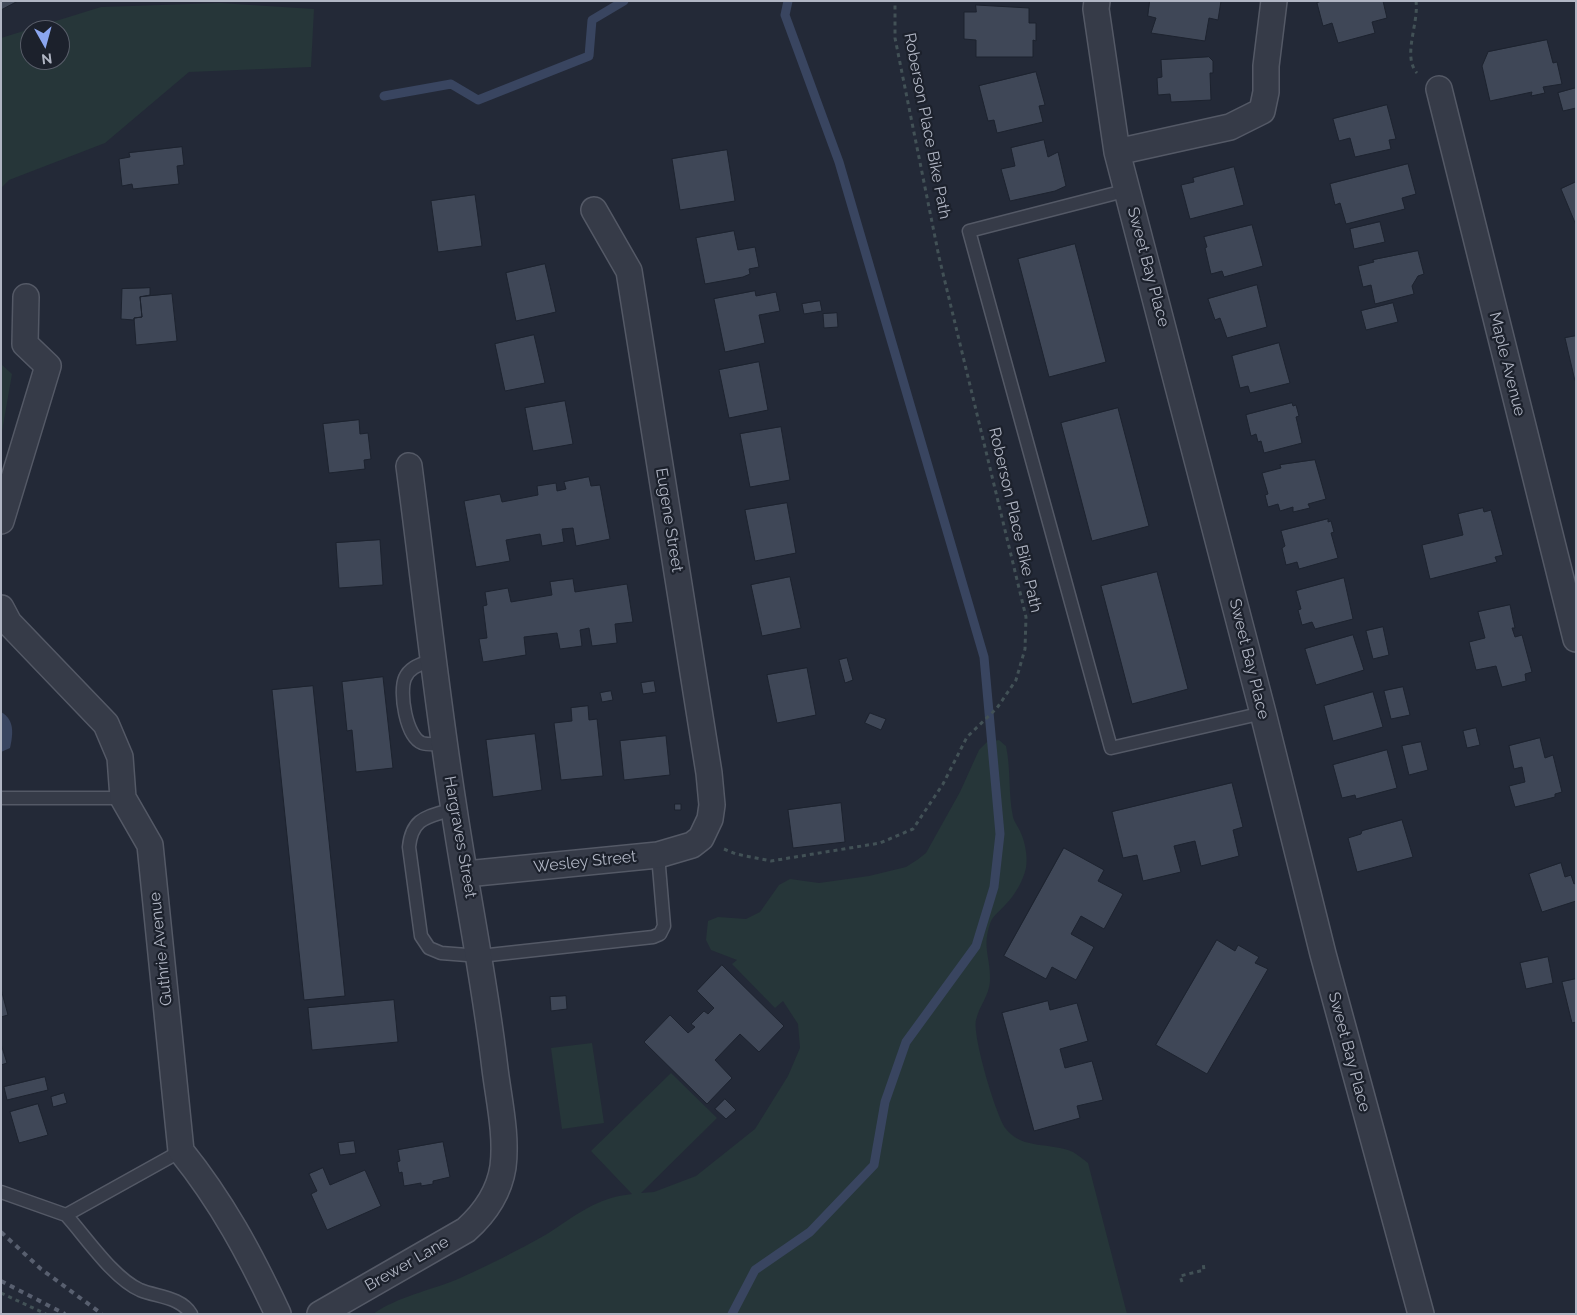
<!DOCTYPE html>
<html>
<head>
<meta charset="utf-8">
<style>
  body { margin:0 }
  #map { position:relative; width:1577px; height:1315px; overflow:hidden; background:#232937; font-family:Raleway,sans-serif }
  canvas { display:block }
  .frame { position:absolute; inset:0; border:2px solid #b1b6c4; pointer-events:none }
  .north { position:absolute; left:20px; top:20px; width:50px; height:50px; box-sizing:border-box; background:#1c212c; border:1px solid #585d69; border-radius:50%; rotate:173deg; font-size:14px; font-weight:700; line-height:20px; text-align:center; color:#b1b6c4 }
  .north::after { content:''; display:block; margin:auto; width:18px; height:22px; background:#8ba6ef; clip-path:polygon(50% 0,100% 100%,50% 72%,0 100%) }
</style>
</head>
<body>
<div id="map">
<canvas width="1577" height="1315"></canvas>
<div class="frame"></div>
<div class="north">N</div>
</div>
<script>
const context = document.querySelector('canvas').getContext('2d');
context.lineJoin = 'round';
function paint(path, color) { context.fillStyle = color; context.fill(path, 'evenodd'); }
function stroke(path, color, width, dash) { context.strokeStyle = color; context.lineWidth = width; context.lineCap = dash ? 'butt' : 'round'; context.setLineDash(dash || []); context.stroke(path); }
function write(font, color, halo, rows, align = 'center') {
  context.font = font + ' Raleway,sans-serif'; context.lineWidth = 4.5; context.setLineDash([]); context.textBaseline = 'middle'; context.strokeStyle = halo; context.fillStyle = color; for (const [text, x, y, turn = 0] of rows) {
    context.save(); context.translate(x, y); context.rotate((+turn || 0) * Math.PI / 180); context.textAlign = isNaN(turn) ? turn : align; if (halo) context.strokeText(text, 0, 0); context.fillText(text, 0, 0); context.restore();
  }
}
paint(new Path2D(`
  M220,3L314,9L311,67L189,72L105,143L9,180L1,188V38L101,7ZM30,30H60V60H30Z
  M1,364L12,374L1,437Z
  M999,740L1006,746C1011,769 1008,794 1013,817C1014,822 1018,826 1020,831C1025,841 1028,857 1026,868C1023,881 1015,895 1006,904C1001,910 994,915 991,921C981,948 991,956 990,981C989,996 979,1006 976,1020C972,1035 996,1116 1006,1129C1022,1150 1051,1142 1073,1152C1078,1155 1083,1159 1088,1163L1127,1314H373C399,1296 429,1291 458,1279C487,1266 519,1250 547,1234C577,1215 595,1198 632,1194L591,1151L671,1073L717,1118L641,1193L654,1192L696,1176L755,1129L788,1076L800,1048L798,1024L783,1001L775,1008L732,964L737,960L711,950L706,940L708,921L718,917L746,919L760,912L779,885L790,879L819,883L869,876L906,867L917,860L926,853L960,792L979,750L987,742Z
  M592,1043L604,1123L562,1129L551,1048Z`), '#263639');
paint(new Path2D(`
  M1,712C15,720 13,734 10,748L1,752Z`), '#394560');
stroke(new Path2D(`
  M384,96L451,84L478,100L589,56L592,20L624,1
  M732,1314L755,1270L810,1232L874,1165L885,1102L906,1042L976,946L994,887L1000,834L984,657L839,162L785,15L788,1`), '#394560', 9);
const building = new Path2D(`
  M1,1H18L1,10Z
  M1150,1H1221L1218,20L1209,18L1205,41L1151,33L1156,18L1148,16Z
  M1322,1H1383L1387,18L1372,22L1375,33L1338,43L1332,23L1323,26L1317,3Z
  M976,5L1029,8V23H1036V41L1033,40V57H976V40L964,39V12H976Z
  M1547,40L1553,63L1557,62L1562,84L1543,87L1545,93L1531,96L1532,92L1490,101L1482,66L1488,52Z
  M1209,57L1213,61V73H1210L1211,100L1171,102L1170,94L1158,95L1157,78L1162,77L1161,60Z
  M1036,72L1045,105L1039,106L1043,122L997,133L994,120L988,121L979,86Z
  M1576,88V108L1563,111L1558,93Z
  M1387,105L1396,139L1389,140L1391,149L1355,157L1350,138L1339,141L1333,119Z
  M1044,140L1048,157L1058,152L1066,186L1055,191L1010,201L1001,169L1015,166L1011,148Z
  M182,147L184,165L177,166L179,184L133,189L132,184L122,186L119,159L130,157L129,153Z
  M727,150L735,201L680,210L672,159Z
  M1408,164L1416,194L1402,198L1405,209L1346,224L1340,203L1335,205L1330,184Z
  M1234,167L1244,205L1190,219L1181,185L1194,182L1193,178Z
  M1576,182V225L1561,189Z
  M475,195L482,246L438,252L431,201Z
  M1380,222L1385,242L1354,249L1350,229Z
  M1252,225L1263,266L1224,277L1222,271L1211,274L1205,248L1207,247L1204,237Z
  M734,231L738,250L755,247L759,267L749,269L750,274L743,277L705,284L696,238Z
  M1075,244L1106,362L1049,377L1018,259Z
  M1418,251L1424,274L1418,276L1412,286L1414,294L1375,304L1371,285L1363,287L1358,266L1374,262L1373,260Z
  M545,264L556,312L516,321L506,273Z
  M1257,285L1267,327L1227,338L1220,318L1215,320L1208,299Z
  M150,288V295L140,297L142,317L134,318V320L121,319L122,289Z
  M755,291L756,296L776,292L780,311L759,315L765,343L725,352L714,299Z
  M172,294L177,341L136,345L134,318L142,317L140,297Z
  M820,301L822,311L804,314L802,304Z
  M1393,303L1398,322L1366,330L1361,311Z
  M837,313L838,327L824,328L823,314Z
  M534,335L545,383L505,391L495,344Z
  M1576,336V381H1575L1565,338Z
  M1279,343L1290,383L1250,393L1248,386L1240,388L1232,356Z
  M759,362L768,410L729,418L719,370Z
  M565,401L573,444L533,451L525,408Z
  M1292,403L1293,406L1296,405L1299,416L1296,417L1302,443L1264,453L1261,441L1258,442L1256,434L1251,436L1246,415Z
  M1118,408L1149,526L1092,541L1061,423Z
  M359,420L360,434L368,433L371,459L364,460L365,469L329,473L323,424Z
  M781,427L790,480L750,487L740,434Z
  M1315,460L1326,499L1308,504L1310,508L1293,512V507L1280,511L1278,504L1268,507L1265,495L1268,494L1262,473L1281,468L1280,465Z
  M589,477L591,486L600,485L610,539L576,546L573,528L562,529L564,542L542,546L540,534L506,540L510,561L476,567L464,501L500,494L502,502L538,495L537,486L556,483L557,491L566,489L564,482Z
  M787,503L796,553L755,561L745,510Z
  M1483,508L1484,512L1491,510L1503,555L1495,557L1497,562L1430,579L1422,545L1463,535L1458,514Z
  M1328,519V522L1331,521L1334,532L1331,533L1338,558L1299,569L1297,562L1286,565L1282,548L1285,546L1281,531Z
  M380,540L383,585L339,588L336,543Z
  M1157,572L1188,689L1132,704L1101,586Z
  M790,577L801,628L762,636L751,585Z
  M1344,578L1353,619L1315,629L1312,622L1302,625L1298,610L1301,609L1296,591Z
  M573,579L575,592L627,584L633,622L615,624L617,643L592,646L589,628L580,630L582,646L560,649L557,633L524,637L526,655L483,662L479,639L487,638L483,606L487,605L485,592L508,588L511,602L552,595L550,582Z
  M1510,605L1515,628H1512L1515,637L1522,635L1532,672L1525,674L1526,681L1502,687L1496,666L1476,670L1469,642L1485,638L1478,612Z
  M1383,627L1389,655L1373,659L1366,631Z
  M1353,635L1364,670L1316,685L1305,649Z
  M847,658L853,680L845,683L839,660Z
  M807,668L816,715L777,723L767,675Z
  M383,677L393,768L356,772L352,730L347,731L342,682Z
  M654,681L656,692L643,694L641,683Z
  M313,686L345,996L304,1000L272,690Z
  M1403,687L1410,715L1391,719L1384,691Z
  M611,691L613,700L602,702L600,693Z
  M1373,692L1383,727L1333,741L1324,706Z
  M588,706L589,720L597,719L603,776L561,780L554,723L572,721L571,708Z
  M870,713L886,719L881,730L865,723Z
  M1476,728L1480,745L1467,748L1463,731Z
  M535,734L542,790L493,797L486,740Z
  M666,736L670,775L624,780L620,741Z
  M1540,738L1545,758L1553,755L1562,792L1555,794V797L1515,807L1509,786L1525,782L1522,767L1514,769L1509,746Z
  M1421,742L1428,770L1409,775L1402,746Z
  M1387,750L1397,788L1356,799L1355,795L1342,798L1333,765Z
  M1232,783L1243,827L1233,830L1239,856L1201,866L1195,841L1174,846L1181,872L1143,881L1137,855L1123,858L1112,812Z
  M841,803L845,842L793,848L788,810Z
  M675,804H681V810H675Z
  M1402,820L1413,857L1357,872L1348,838L1361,834L1362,831Z
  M1064,848L1104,870L1098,881L1123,894L1104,929L1081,916L1071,934L1094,947L1076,980L1052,967L1046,979L1004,956Z
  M1561,863L1565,877L1571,875L1574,884L1576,883V901L1542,912L1529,874Z
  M1217,940L1235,951L1238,945L1259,957L1255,963L1268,969L1207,1074L1156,1045Z
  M1548,957L1553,983L1526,989L1520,963Z
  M722,965L784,1026L759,1052L740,1034L715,1060L732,1078L707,1104L644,1042L670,1015L688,1033L695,1027L691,1024L704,1011L708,1014L714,1008L697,991Z
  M1576,979V1022L1572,1023L1562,982Z
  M1,989L8,1015L1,1017Z
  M566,996L567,1009L551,1011L550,997Z
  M394,1000L398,1042L312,1050L308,1008Z
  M1048,1001L1050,1010L1077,1003L1088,1041L1060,1049L1065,1068L1092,1061L1103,1100L1077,1106L1080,1118L1034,1131L1002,1013Z
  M1,1044L7,1063L1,1065Z
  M45,1077L48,1090L7,1100L4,1087Z
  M64,1093L67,1103L53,1107L51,1097Z
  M725,1099L736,1110L726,1119L715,1109Z
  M38,1104L48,1135L19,1143L10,1112Z
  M354,1141L356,1153L340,1155L338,1143Z
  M443,1142L450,1177L433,1181V1184L421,1186V1183L404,1186L402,1172L399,1173L397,1162L400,1161L398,1150Z
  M323,1168L330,1185L365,1170L381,1206L327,1230L311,1194L317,1191L309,1174Z`);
paint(building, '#3f4757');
stroke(building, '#1d232f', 1);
const lane = new Path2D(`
  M1128,190L969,231L1111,748L1263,713
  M434,659C423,664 410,666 405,678C399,692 406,737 422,743C428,745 438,744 445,744
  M1,798H123
  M453,809C428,817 412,817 409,847L421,936L429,948L441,953L480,956L653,937L660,934L664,926L658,855
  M1,1192L66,1215L181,1151
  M66,1215C86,1237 113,1278 140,1290C157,1297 181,1297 191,1314`);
const street = new Path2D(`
  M1097,1L1096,9L1117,152L1263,713L1323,954L1421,1314
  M1439,89L1576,639
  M1117,152L1230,127L1262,111L1266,92V66L1274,1
  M1,521L48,366L25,344L26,297
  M1,608L9,623L106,724L120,757L123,798L150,845L181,1151C222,1202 250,1254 278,1314
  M466,874L658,855L692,845L701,838L710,819L712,805L709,773L629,271L594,210
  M320,1314L466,1230C485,1213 499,1193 503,1167C507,1135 499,1101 495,1069C485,982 467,896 454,809C436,695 424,580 409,466`);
stroke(lane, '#545966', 15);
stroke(street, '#545966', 28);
stroke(new Path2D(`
  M1416,1C1419,24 1402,56 1417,73
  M724,849L736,854L771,861L880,843L913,829L943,784L967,737L997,708L1016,680L1025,649L1026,617L939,257L895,38V1
  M1182,1282L1180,1276L1204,1270L1203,1262
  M1,1293L46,1314`), '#425156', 3, [4, 4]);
stroke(lane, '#363b48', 12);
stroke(street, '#363b48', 25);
stroke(new Path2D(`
  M1,1232L41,1269L102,1314
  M1,1281L65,1314`), '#585f6f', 4, [5, 5]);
write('16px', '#b1b6c4', '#1c212c', [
  ["Roberson Place Bike Path",927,126,79],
  ["Sweet Bay Place",1148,267,75],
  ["Maple Avenue",1507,364,76],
  ["Eugene Street",669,520,81],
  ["Roberson Place Bike Path",1015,520,77],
  ["Sweet Bay Place",1249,659,76],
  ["Hargraves Street",460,837,80],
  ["Wesley Street",585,862,-6],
  ["Guthrie Avenue",161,949,-96],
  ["Sweet Bay Place",1349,1052,75],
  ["Brewer Lane",407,1264,-30]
]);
</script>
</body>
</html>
